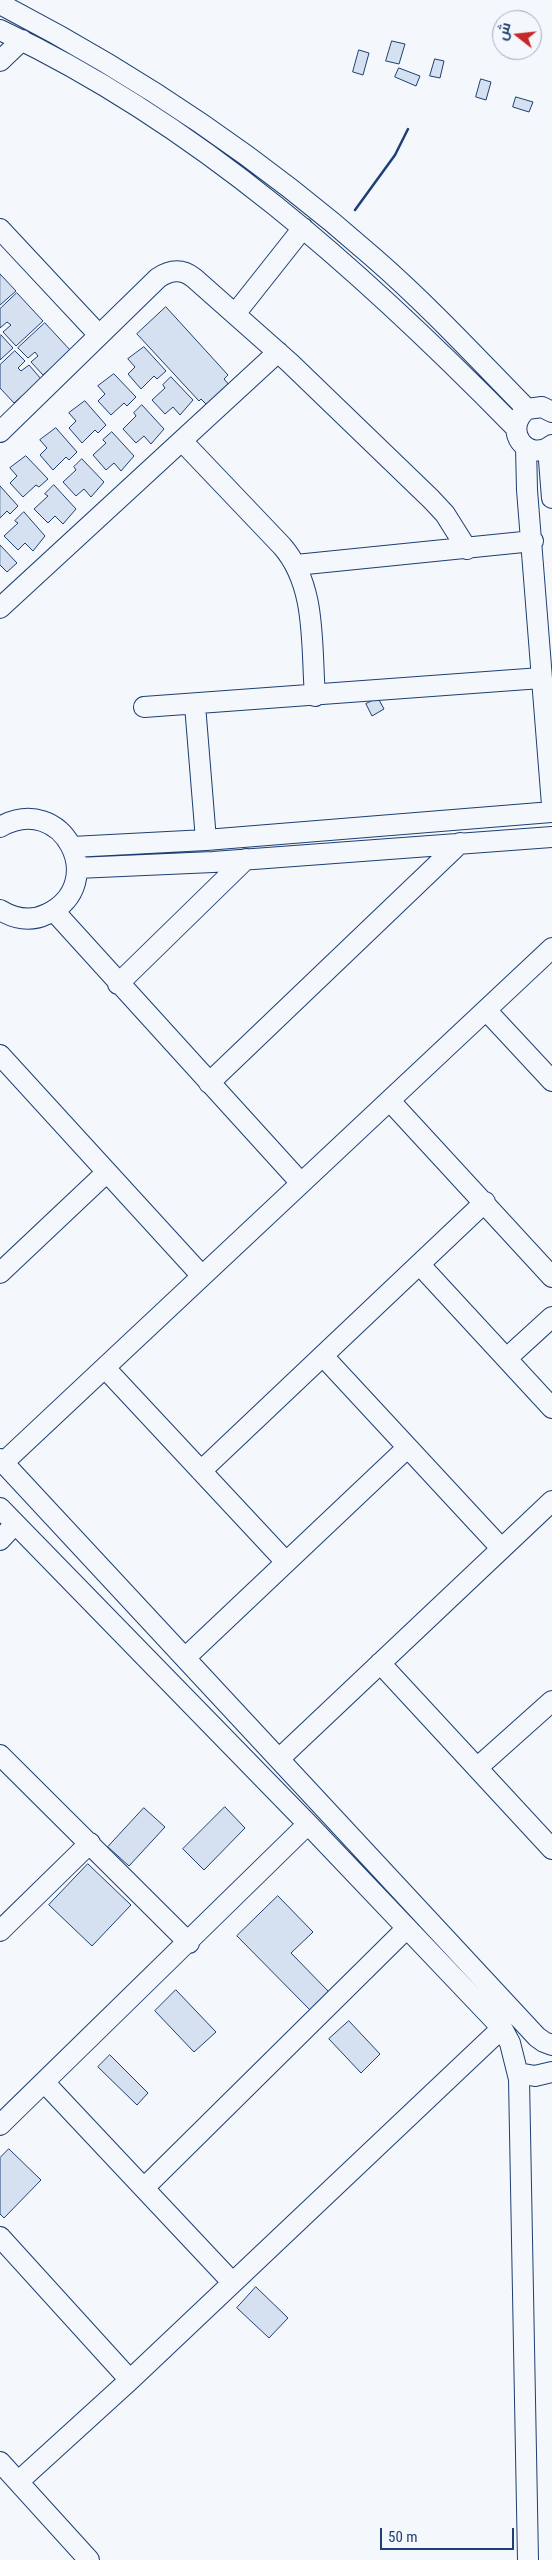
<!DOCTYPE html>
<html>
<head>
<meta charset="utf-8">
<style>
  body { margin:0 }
  #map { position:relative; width:552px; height:2560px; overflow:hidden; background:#f4f7fb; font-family:"Roboto Condensed",Cairo,sans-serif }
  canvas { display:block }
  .north { position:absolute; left:492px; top:10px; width:50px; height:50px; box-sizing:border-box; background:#f4f7fb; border:1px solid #9eadc5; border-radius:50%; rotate:286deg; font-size:14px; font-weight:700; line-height:20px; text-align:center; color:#1d3f73 }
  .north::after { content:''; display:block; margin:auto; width:18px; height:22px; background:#c62828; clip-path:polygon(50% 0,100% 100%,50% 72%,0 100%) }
  .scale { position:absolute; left:380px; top:2528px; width:134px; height:22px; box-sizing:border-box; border:2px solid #1d3f73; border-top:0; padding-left:6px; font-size:15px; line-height:18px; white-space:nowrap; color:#1d3f73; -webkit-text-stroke:4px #f4f7fb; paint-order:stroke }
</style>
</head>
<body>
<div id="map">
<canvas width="552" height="2560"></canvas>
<div class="north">ش</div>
<div class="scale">50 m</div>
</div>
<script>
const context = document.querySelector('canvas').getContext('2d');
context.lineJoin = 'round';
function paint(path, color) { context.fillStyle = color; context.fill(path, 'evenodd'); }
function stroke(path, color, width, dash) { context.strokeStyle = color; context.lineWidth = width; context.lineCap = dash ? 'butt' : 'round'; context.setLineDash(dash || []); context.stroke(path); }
const building = new Path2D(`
  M392,41L405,44L399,64L386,61Z
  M359,50L369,53L363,75L353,72Z
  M435,59L444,61L440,78L430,76Z
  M399,68L420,76L416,86L395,77Z
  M481,79L491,82L486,100L476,97Z
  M516,97L533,102L529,112L513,107Z
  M0,274L16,291L0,305Z
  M17,293L43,321L16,346L3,332L11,325L7,322L0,328V309Z
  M166,307L228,375L224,379L230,386L208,406L201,399L199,401L137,334Z
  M45,323L71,351L43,375L31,362L38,356L35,352L28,358L18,348Z
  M1,335L13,348L0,360V336Z
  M144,347L166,371L157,379L154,376L141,389L128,374L135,367L128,359Z
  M15,351L25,361L18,368L21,371L29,365L41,379L14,403L0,388V365Z
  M114,374L136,397L127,406L124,403L111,415L98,401L105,394L98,386Z
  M171,377L193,400L180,415L173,407L165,414L152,400L165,388L163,385Z
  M85,401L106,425L98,433L95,430L82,443L69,428L76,421L69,413Z
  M142,405L164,429L151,444L144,436L136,443L123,429L136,416L134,413Z
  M56,428L77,452L69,460L66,457L53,470L40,455L47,448L40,440Z
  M112,432L134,456L121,471L114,463L106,470L93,455L106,443L103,440Z
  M26,456L48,479L39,487L36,485L23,497L10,483L17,476L10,468Z
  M82,459L104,482L91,497L84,489L76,496L63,482L76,470L74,467Z
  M54,485L76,509L63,524L55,516L48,523L34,509L48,496L45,494Z
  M0,486L18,506L10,514L7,511L0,518Z
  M24,512L45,536L33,551L25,543L18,550L4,536L18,523L15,521Z
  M0,545L17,563L7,572L0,565Z
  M378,698L384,709L372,716L366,704Z
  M225,1807L245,1828L204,1870L183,1849Z
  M144,1808L165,1827L129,1866L108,1847Z
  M88,1864L131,1905L92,1946L49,1905Z
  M278,1896L313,1932L291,1953L329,1992L310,2010L237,1936Z
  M176,1990L216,2032L194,2052L155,2011Z
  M349,2021L380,2054L361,2073L329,2039Z
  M110,2055L148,2093L137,2105L98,2067Z
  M9,2149L41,2180L4,2218L0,2214V2158Z
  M256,2287L288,2318L269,2338L237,2308Z`);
paint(building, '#d5e0f0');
stroke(building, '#1d3f73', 1);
const minor = new Path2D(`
  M0,4C134,73 261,158 374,258C428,305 477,358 527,409
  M0,30C198,123 364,273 516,428
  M0,61L22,40
  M0,229L99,335
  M235,314L303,228
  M552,412L542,407L527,409C501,430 528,464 552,445
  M0,432L158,278C171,269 183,269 194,278L290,363L431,499L445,514L467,549
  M182,441L282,546C317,586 311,645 315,696
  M526,447L527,490L552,805
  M548,448L552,498
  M296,565L533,541
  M0,608L278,352
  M195,705L206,840
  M144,707L541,678
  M0,827C63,791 110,884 47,914C31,922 15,919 0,910
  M72,847L206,840L552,812
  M77,868L213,862L552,837
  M54,911L301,1183
  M118,984L246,859
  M486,1010L552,1081
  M0,1055L202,1276
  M209,1083L460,843
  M390,1101L552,1277
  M420,1265L552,1408
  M0,1273L107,1172
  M323,1356L501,1548
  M507,1358L552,1317
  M105,1368L286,1562
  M0,1459L537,2037L544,2042L552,2045
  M3,1463L552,948
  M201,1471L485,1202
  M0,1508L308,1824L502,2028L510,2043L519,2079L528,2560
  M0,1540L15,1524
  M185,1658L407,1448
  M380,1663L552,1849
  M0,1755L189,1943
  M279,1759L552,1501
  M477,1768L552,1701
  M0,1931L90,1843
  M518,2073L535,2076L552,2072
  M44,2082L231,2281
  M0,2125L308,1824
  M144,2188L406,1929
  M0,2237L130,2380
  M0,2462L89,2560
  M19,2481L130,2380L502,2028`);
stroke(minor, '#1d3f73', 22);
stroke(minor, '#f4f7fb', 20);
stroke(new Path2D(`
  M355,210L395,155L408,129`), '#1d3f73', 2.5);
</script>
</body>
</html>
